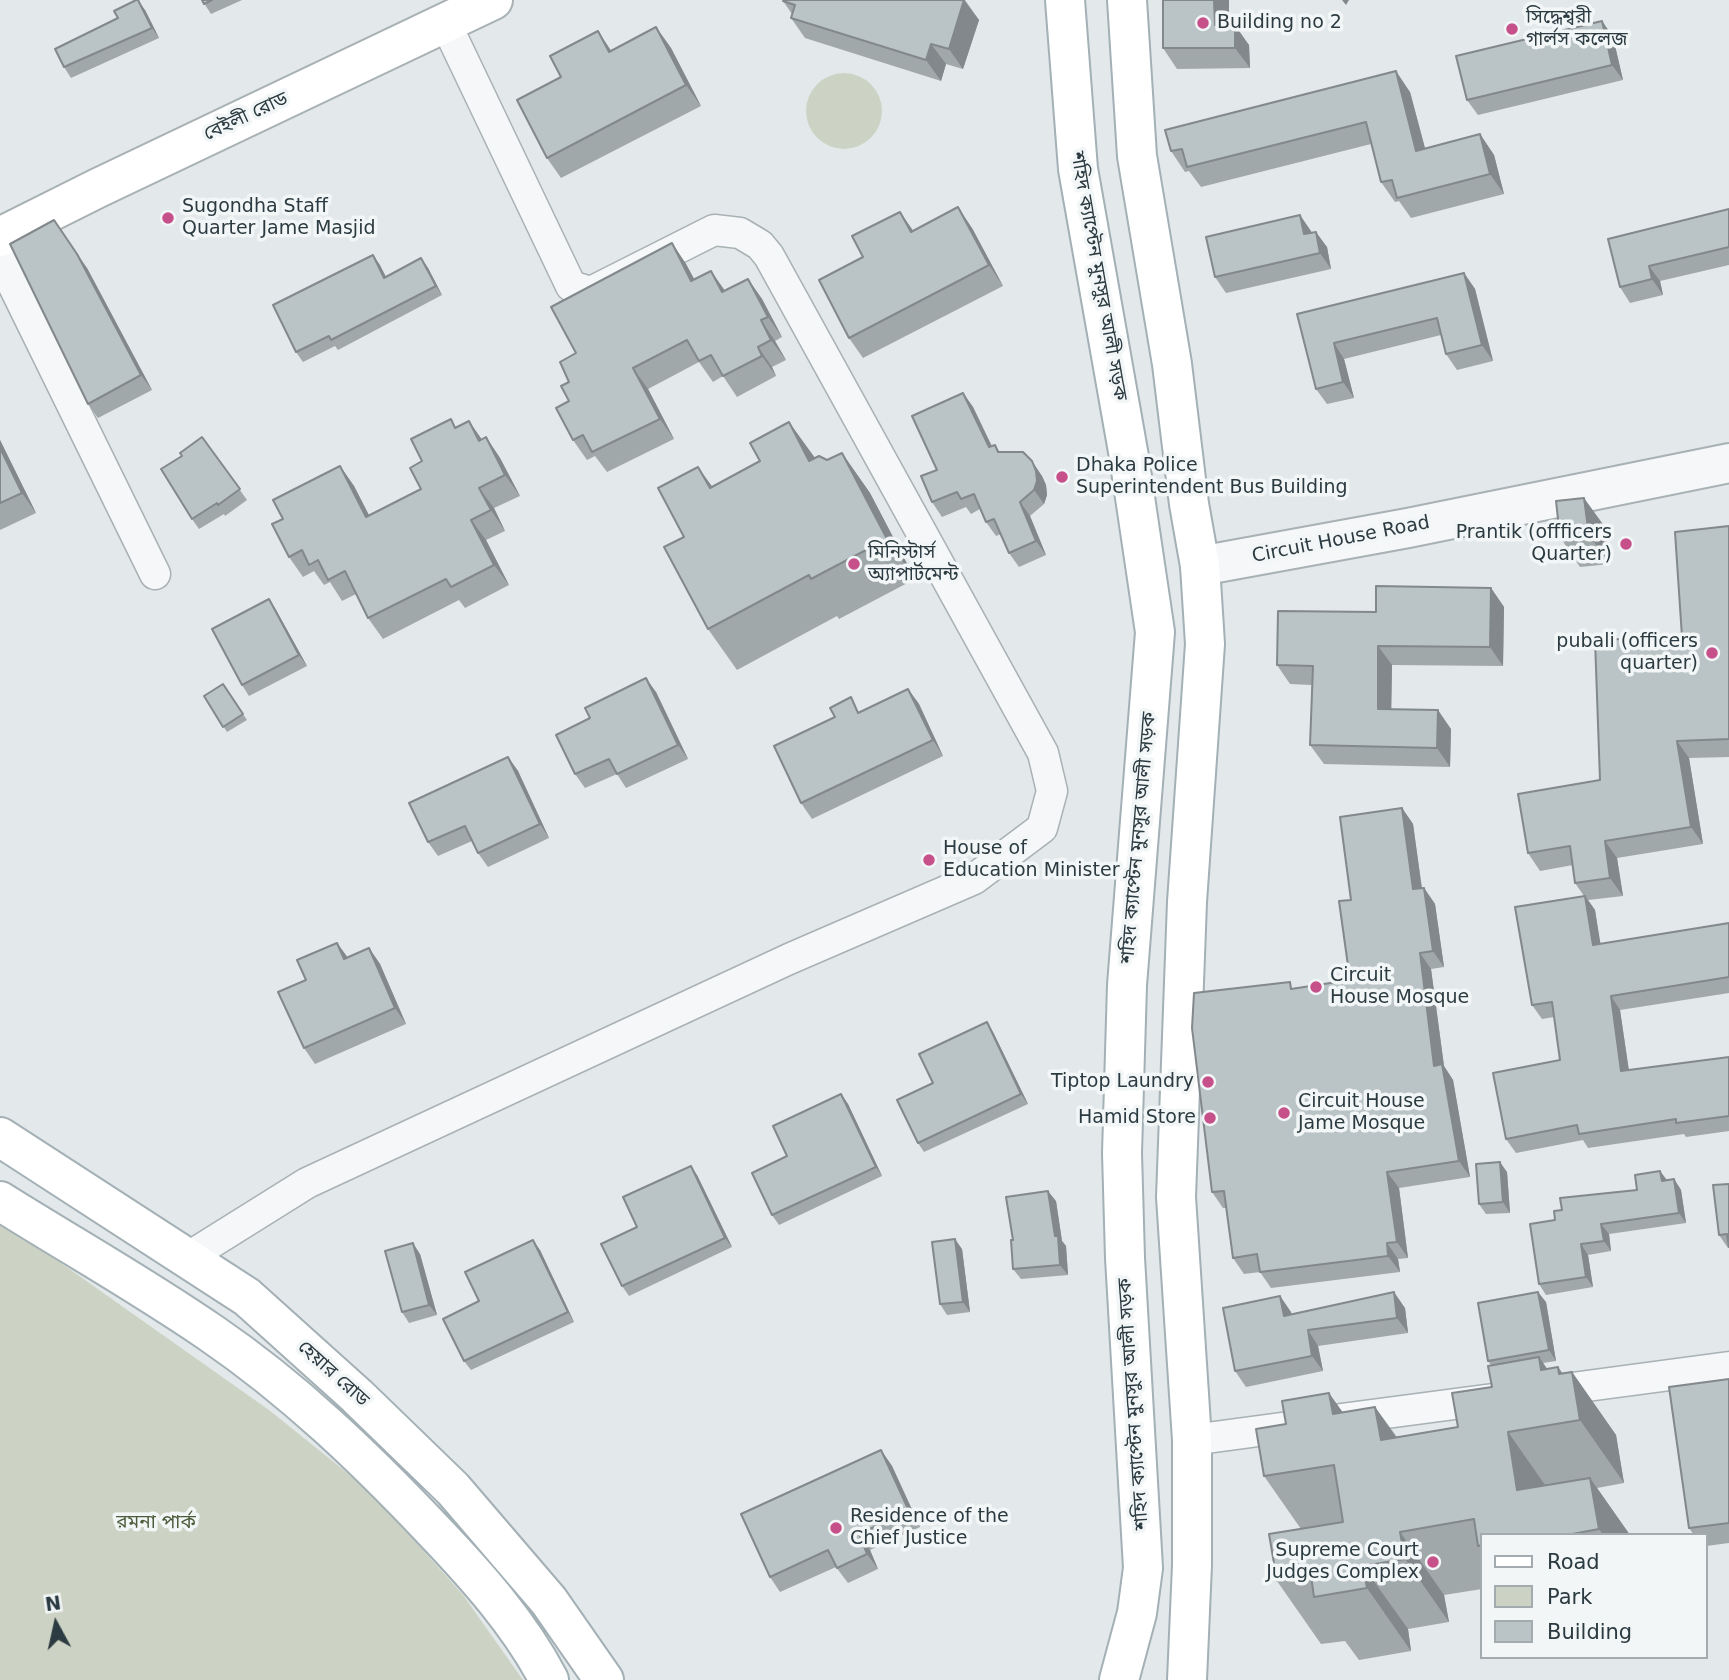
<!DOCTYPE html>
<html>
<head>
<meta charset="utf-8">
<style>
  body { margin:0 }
  #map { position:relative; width:1729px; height:1680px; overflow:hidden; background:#e3e8ea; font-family:"DejaVu Sans",sans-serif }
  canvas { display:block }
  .legend { position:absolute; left:1480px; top:1533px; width:228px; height:126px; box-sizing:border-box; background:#f2f6f7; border:2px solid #a3abae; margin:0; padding:9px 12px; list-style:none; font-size:21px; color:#2c3b41 }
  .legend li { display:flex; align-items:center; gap:14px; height:35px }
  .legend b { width:35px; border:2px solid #a3abae }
  .north { position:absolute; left:21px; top:1589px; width:70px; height:70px; -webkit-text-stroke:5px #f2f6f7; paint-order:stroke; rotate:352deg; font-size:19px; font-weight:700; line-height:28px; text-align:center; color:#2c3b41 }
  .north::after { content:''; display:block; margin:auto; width:24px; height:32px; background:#2c3b41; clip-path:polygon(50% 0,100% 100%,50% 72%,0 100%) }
</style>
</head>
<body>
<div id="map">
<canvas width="1729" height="1680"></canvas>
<ul class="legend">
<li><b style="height:9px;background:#fff"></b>Road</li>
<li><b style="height:19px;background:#cdd3c4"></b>Park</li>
<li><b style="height:19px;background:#bac3c6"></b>Building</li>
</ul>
<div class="north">N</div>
</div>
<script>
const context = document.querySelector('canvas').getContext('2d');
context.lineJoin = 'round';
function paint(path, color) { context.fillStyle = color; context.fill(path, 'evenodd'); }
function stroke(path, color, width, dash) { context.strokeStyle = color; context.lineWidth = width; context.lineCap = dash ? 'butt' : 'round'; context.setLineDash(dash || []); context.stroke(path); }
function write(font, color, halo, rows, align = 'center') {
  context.font = font + ' "DejaVu Sans","Noto Sans Bengali",sans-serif'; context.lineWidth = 7; context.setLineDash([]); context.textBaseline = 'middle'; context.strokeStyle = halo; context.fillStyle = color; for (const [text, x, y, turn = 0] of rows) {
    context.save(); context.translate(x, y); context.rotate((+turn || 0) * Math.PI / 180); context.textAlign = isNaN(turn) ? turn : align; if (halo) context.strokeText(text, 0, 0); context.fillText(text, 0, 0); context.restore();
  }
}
paint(new Path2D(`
  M806 111a38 38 0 1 1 76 0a38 38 0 1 1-76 0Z
  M0,1220L269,1410L371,1492L463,1595L523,1680H0Z`), '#cdd3c4');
const minor = new Path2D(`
  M0,258L155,574
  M187,1258L307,1183L789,959L974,879L1042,828L1052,791L1043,753L769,256L760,245L740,233L714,230L591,292L571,286L445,22
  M1542,1392L1729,1367
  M1341,1419L1493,1399
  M1192,1440L1296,1426`);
const tertiary = new Path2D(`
  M1200,566L1408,528L1729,463`);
const secondary = new Path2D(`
  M0,237L98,188L493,0`);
const primary = new Path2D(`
  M1065,0L1078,169L1129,457L1155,632L1127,985L1122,1153L1125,1258L1143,1568L1137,1613L1119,1680
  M1127,0L1137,156L1172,364L1189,504L1200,566L1205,644L1187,902L1176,1197L1192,1440V1565L1187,1680
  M0,1137L247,1297L357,1396L453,1489L549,1601L604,1680
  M0,1201C70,1245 143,1286 211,1333C293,1389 365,1458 433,1530C476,1575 520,1624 549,1680`);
stroke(minor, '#a8b1b4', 33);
stroke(tertiary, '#a8b1b4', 42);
stroke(secondary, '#a8b1b4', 42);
stroke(primary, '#a3b0b5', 42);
stroke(minor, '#f5f7f8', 30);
stroke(tertiary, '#f5f7f8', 38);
stroke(secondary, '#fff', 38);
stroke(primary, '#fff', 38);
paint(new Path2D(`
  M202,0H242L211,14Z
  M784,0H965L979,20L963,69L946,64L941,81L805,38L791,18L792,14L783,1Z
  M1163,0H1229V25L1249,45L1250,68L1177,69L1163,48Z
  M145,10L159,38L71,78L64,67Z
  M1602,21L1613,37L1623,80L1478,115L1467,100Z
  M656,27L671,48L701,106L561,178L547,158L612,51Z
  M1410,92L1425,148L1480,134L1494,155L1504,194L1411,218L1399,201L1395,202L1381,182L1371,144L1201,187L1189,171L1185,172L1171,151Z
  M1729,209V265L1660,281L1663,295L1630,303L1620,287Z
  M900,212L913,231L972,228L1003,286L863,358L849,338L863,257Z
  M1300,215L1311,233L1327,247L1331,269L1226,293L1215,277Z
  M672,243L686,264L694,279L711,271L725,291L748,279L762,299L782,337L775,341L786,360L772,367L776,376L737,397L723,376L713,382L699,362L648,389L674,439L607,472L595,456L587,460L573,440L569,401V382L576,353Z
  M373,255L386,277L421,258L428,268L442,295L338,350L335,346L303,362L296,352Z
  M87,268L152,390L98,418L88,404Z
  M1464,273L1475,289L1493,361L1457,370L1446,354L1441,335L1344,359L1354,398L1327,404L1316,389L1297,314Z
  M963,393L973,407L992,446L995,445L1000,452L1042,476L1046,485L1047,495L1044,504L1030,516L1046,555L1019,567L1009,553L1001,534L996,536L986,522L980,509L971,514L966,507L942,517L932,502L937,470Z
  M456,427L482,439L486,437L500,458L520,496L494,508L505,531L486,540L509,585L465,608L459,600L383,639L368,618L356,594L342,601L330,582L324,585L314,571L303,577L289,557L283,519L340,466L354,486L369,515L421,489L422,461Z
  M202,437L247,500L225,516L224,514L199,529L192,519L182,456Z
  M0,440L36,513L0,530Z
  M842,453L870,493L915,579L839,619L837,616L737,670L708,629L684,537L713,487L815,458L827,460Z
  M1729,526V757L1689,758L1703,844L1617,858L1623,896L1588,900L1595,910L1600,944L1729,923V993L1620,1010L1629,1070L1729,1057V1131L1686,1137L1684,1134L1588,1148L1583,1140L1516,1153L1506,1139L1560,1060L1554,1017L1542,1019L1532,1005L1584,896L1575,883L1573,865L1540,871L1528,853L1600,780L1682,637Z
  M1605,527L1610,564L1580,567L1560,537Z
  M1491,588L1504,607L1503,666L1392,665L1391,709L1451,729L1450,767L1324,764L1310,745L1312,685L1290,684L1277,665L1376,612Z
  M269,599L276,610L307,666L249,696L242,685Z
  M223,684L247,720L227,732L204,696Z
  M908,689L919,704L943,756L812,819L801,803L861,712Z
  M656,692L688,759L626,788L617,774L585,788L575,774Z
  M508,757L518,771L549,838L488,867L478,853L472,841L438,856L428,842Z
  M1402,808L1413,824L1422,888H1424L1435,904L1444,967L1431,969L1444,1066L1453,1080L1470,1177L1399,1188L1408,1258L1398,1259L1400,1272L1271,1288L1260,1272L1244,1274L1233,1258L1226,1208H1223L1212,1192L1295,989L1350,980L1351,900Z
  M337,943L348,958L369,948L380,964L406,1024L315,1064L304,1048L306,980Z
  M993,1032L1028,1104L924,1152L918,1143Z
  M841,1094L848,1104L882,1176L779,1225L772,1215L787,1156Z
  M1660,1171L1667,1180L1674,1179L1681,1190L1686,1223L1609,1234L1611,1251L1588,1255L1593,1287L1546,1295L1539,1284L1562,1210L1637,1190Z
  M1507,1172L1510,1213L1486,1214L1479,1204Z
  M697,1175L732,1247L629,1296L622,1286L637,1227Z
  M1729,1184V1248H1728L1719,1235Z
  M1056,1201L1062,1241L1066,1246L1068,1275L1021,1279L1013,1269V1240Z
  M962,1249L970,1312L947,1315L940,1304Z
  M540,1250L574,1322L471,1370L464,1361L479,1301Z
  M420,1254L437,1315L409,1323L402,1312Z
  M1280,1296L1292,1314L1405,1308L1408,1333L1318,1346L1323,1371L1246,1387L1235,1371Z
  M1546,1302L1556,1361L1543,1363L1547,1369L1563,1374L1572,1372L1616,1435L1624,1483L1597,1488L1630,1535H1482V1589L1444,1595L1449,1622L1408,1629L1411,1651L1359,1660L1345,1641L1321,1644L1277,1581L1301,1529L1264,1476L1343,1412L1375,1407L1397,1437L1458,1427L1492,1387L1491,1365L1488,1361Z
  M1729,1379V1543L1706,1546V1535H1694L1689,1528Z
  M881,1450L892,1466L920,1527L870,1550L878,1569L848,1583L836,1567L780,1592L770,1577Z`), '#a0a8aa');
paint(new Path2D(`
  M138,0L145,10L159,38L152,28Z
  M964,0L979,20L963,69L949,49Z
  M1214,0H1229V46L1215,25Z
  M1342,0H1349L1346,5Z
  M1602,21L1613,37L1623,80L1612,65Z
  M1235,25L1249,45L1250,68L1235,48Z
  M656,27L671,48L701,106L686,85Z
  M598,31L612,52H609Z
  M931,44L946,64L941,81L926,60Z
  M1396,71L1410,92L1431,171L1416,151Z
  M1480,134L1494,155L1504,194L1490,174Z
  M958,207L972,228L1003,286L989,265Z
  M900,212L914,232H911Z
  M1300,215L1311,231L1315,250L1304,234Z
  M54,220L87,268L152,390L141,375Z
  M1316,232L1327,247L1331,269L1320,253Z
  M672,243L686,264L706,301L691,281Z
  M373,255L380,265L391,287L384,278Z
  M421,258L428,268L442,295L436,286Z
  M1649,266L1660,281L1663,295L1652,279Z
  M711,271L725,291L722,292Z
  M1464,273L1475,289L1493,361L1482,345Z
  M748,279L762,299L782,337L768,317Z
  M761,320L775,341L786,360L771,340Z
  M1334,343L1344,359L1354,398L1343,382Z
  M758,347L772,367L776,376L762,356Z
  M633,368L648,389L674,439L660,419Z
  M963,393L973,407L999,462L989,447Z
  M469,421L483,441H479Z
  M789,422L818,462L809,461Z
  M486,437L500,458L520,496L505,475Z
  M0,440L36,513L22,493L0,448Z
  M842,453L870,493L915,579L887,539Z
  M1032,461L1042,476L1046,485L1047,495L1044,504L1034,490Z
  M340,466L354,486L380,537L366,517Z
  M698,467L727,507L710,488Z
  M479,488L494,508L505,531L491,510Z
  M1584,498L1605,527L1610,564L1589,535Z
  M1020,502L1030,516L1046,555L1036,541Z
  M471,520L486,540L509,585L494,565Z
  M1491,588L1504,607L1503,666L1490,647Z
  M269,599L276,610L307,666L299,655Z
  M1378,646L1392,665L1391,728L1378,709Z
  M646,678L656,692L688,759L678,745Z
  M908,689L919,704L943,756L933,740Z
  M1438,710L1451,729L1450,767L1437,748Z
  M1677,741L1689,758L1703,844L1691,827Z
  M508,757L518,771L549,838L540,824Z
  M1402,808L1413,824L1424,905L1413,889Z
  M1605,841L1617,858L1623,896L1610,878Z
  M1424,888L1435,904L1444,967L1433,951Z
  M1585,896L1595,910L1603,959L1593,945Z
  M337,943L348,958L344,959Z
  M369,948L380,964L406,1024L395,1008Z
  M1420,953L1431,969L1444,1066L1453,1080L1470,1177L1459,1161L1434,1066Z
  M1611,996L1620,1010L1631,1086L1621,1071Z
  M987,1022L993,1032L1028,1104L1021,1094Z
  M841,1094L848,1104L882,1176L876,1167Z
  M1500,1162L1507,1172L1510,1213L1503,1202Z
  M691,1166L697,1175L732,1247L725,1238Z
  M1660,1171L1668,1182L1662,1181Z
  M1387,1172L1399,1188L1408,1258L1397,1242Z
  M1674,1179L1681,1190L1686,1223L1679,1213Z
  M1048,1191L1056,1201L1062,1241L1066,1246L1068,1275L1060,1265Z
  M1601,1224L1609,1234L1611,1251L1604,1241Z
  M955,1239L962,1249L970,1312L963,1302Z
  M533,1240L540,1250L574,1322L568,1312Z
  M413,1243L420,1254L437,1315L429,1305Z
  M1387,1243L1398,1259L1400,1272L1388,1256Z
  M1581,1244L1588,1255L1593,1287L1586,1277Z
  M1394,1292L1405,1308L1408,1333L1397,1318Z
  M1538,1292L1546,1302L1556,1361L1549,1350Z
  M1280,1296L1291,1312L1295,1331L1284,1316Z
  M1308,1330L1318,1346L1323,1371L1312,1356Z
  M1539,1357L1579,1415L1559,1374L1558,1367L1575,1391L1572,1372L1616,1435L1624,1483L1580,1420L1541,1370Z
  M1329,1393L1374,1456L1333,1414Z
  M1375,1407L1419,1470L1381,1440Z
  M1508,1432L1552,1495L1517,1490Z
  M881,1450L892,1466L920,1527L909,1511Z
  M1590,1478L1630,1535H1603L1599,1529Z
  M1400,1532L1444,1595L1449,1622L1405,1559Z
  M859,1534L870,1550L878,1569L867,1554Z
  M1363,1566L1408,1629L1411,1651L1367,1588Z`), '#82888b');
const building = new Path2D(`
  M136,0H138L152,28L64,67L55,49L118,18L114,11Z
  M202,0H212L204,4Z
  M784,0H964L949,49L931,44L926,60L791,18L795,5L783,1Z
  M1163,0H1214L1215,25H1235V48H1163Z
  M1602,21L1612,65L1467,100L1456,56Z
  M656,27L686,85L547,158L517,100L561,77L550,56L598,31L609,52Z
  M1396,71L1416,151L1480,134L1490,174L1397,198L1392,180L1381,182L1366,122L1187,167L1182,149L1171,151L1165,130Z
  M958,207L989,265L849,338L819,280L863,257L852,236L900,212L911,232Z
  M1729,209V247L1649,266L1652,279L1620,287L1608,239Z
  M1300,215L1304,234L1316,232L1320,253L1215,277L1206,237Z
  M54,220L77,254L141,375L88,404L10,244Z
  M672,243L691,281L711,271L722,292L748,279L768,317L761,320L771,340L758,347L762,356L723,376L711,355L699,361L687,340L633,368L660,419L592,452L583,435L573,440L556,408L569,401L561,386L569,382L560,362L576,353L551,307Z
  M373,255L384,278L421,258L436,286L331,340L329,336L296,352L273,305Z
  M1464,273L1482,345L1446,354L1437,318L1334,343L1343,382L1316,389L1297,314Z
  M963,393L989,447L995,445L998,452H1023L1032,461L1036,471L1037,481L1034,490L1020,502L1036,541L1009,553L994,519L986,522L974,494L961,499L957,492L932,502L921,476L937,470L912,416Z
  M451,419L455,428L469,421L479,441L486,437L505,475L479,488L491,510L471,520L494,565L451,587L446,579L368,618L345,571L328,580L318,560L309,565L302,550L289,557L272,524L283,519L273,500L340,466L366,517L421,489L410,468L422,461L411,439Z
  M789,422L809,461L819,456L827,460L842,453L887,539L811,579L809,575L708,629L664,547L684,537L658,488L698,467L710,488L760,461L750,443Z
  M202,437L240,489L218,505L217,503L192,519L161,469L182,456L180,453Z
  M0,448L22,493L0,503Z
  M1584,498L1589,535L1560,537L1556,501Z
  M1729,526V739L1677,741L1691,827L1605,841L1610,878L1575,883L1570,846L1528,853L1518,794L1600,780L1595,640L1682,637L1675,532Z
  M1376,586L1491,588L1490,647L1378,646V709L1438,710L1437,748L1310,745L1313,666L1277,665L1278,611L1376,612Z
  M269,599L299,655L242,685L212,629Z
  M646,678L678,745L617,774L609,759L575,774L556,735L590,718L585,708Z
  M223,684L243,714L223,727L204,696Z
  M908,689L933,740L801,803L774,746L835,717L830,708L851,697L858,713Z
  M508,757L540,824L478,853L465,826L428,842L409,803Z
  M1402,808L1413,889L1424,888L1433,951L1420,953L1434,1066L1442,1064L1459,1161L1387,1172L1397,1242L1387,1243L1388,1256L1260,1272L1257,1254L1233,1258L1224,1191L1212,1192L1192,1028L1194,993L1290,982L1291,989L1350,980L1339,901L1351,900L1340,817Z
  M1585,896L1593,945L1729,923V977L1611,996L1621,1071L1729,1057V1116L1676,1123V1119L1579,1134L1577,1125L1506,1139L1493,1073L1560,1060L1552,1002L1532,1005L1515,907Z
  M337,943L344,959L369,948L395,1008L304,1048L278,992L306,980L297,960Z
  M987,1022L1021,1094L918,1143L897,1100L933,1083L919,1054Z
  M841,1094L876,1167L772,1215L752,1173L787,1156L773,1126Z
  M1500,1162L1503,1202L1479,1204L1476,1164Z
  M691,1166L725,1238L622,1286L601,1244L637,1227L623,1197Z
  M1660,1171L1662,1181L1674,1179L1679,1213L1601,1224L1604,1241L1581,1244L1586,1277L1539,1284L1530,1224L1555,1220L1554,1211L1562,1210L1560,1198L1637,1190L1635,1175Z
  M1729,1184V1247L1727,1234L1719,1235L1713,1185Z
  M1048,1191L1055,1236H1058L1060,1265L1013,1269L1011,1240H1013L1006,1197Z
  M955,1239L963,1302L940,1304L932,1242Z
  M533,1240L568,1312L464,1361L443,1319L479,1301L465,1272Z
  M413,1243L429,1305L402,1312L385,1251Z
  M1394,1292L1397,1318L1308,1330L1312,1356L1235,1371L1223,1308L1280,1296L1284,1316Z
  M1538,1292L1549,1350L1488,1361L1478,1303Z
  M1539,1357L1541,1370L1558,1367L1559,1374L1572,1372L1580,1420L1508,1432L1517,1490L1590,1478L1599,1529L1567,1535H1482V1545L1478,1546L1474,1519L1400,1532L1405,1559L1363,1566L1367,1588L1314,1597L1311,1576L1277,1581L1269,1534L1343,1522L1334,1465L1264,1476L1256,1429L1286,1424L1282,1401L1329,1393L1333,1414L1375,1407L1381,1440L1458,1427L1452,1393L1492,1387L1488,1366Z
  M1729,1379V1523L1689,1528L1669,1387Z
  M881,1450L909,1511L859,1534L867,1554L837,1568L828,1550L770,1577L741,1514Z`);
paint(building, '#bac3c6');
stroke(building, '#82888b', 2);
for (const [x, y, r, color] of [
  [1203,23,7,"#c6508a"],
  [1512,29,7,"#c6508a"],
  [168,218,7,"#c6508a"],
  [1062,477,7,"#c6508a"],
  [1626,544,7,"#c6508a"],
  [854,564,7,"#c6508a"],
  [1712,653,7,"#c6508a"],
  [929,860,7,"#c6508a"],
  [1316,987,7,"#c6508a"],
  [1208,1082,7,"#c6508a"],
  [1284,1113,7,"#c6508a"],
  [1210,1118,7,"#c6508a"],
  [836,1528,7,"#c6508a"],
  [1433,1562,7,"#c6508a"]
]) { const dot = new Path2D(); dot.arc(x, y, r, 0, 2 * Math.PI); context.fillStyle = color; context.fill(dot); stroke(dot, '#f2f6f7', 2.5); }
write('19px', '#2c3b41', '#f2f6f7', [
  ["সিদ্ধেশ্বরী",1526,18],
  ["গার্লস কলেজ",1526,40],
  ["Building no 2",1217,23],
  ["Sugondha Staff",182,207],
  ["Quarter Jame Masjid",182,229],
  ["Dhaka Police",1076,466],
  ["Superintendent Bus Building",1076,488],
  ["Prantik (offficers",1612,533,"right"],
  ["Quarter)",1612,555,"right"],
  ["মিনিস্টার্স",868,553],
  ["অ্যাপার্টমেন্ট",868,575],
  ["pubali (officers",1698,642,"right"],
  ["quarter)",1698,664,"right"],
  ["House of",943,849],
  ["Education Minister",943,871],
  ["Circuit",1330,976],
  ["House Mosque",1330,998],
  ["Tiptop Laundry",1194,1082,"right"],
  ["Circuit House",1298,1102],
  ["Jame Mosque",1298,1124],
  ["Hamid Store",1196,1118,"right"],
  ["Residence of the",850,1517],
  ["Chief Justice",850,1539],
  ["Supreme Court",1419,1551,"right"],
  ["Judges Complex",1419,1573,"right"]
], 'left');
write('19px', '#2c3b41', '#f2f6f7', [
  ["বেইলী রোড",246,117,-25],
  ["শহিদ ক্যাপ্টেন মুনসুর আলী সড়ক",1098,276,80],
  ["Circuit House Road",1341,540,-11],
  ["শহিদ ক্যাপ্টেন মুনসুর আলী সড়ক",1139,838,-85],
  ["হেয়ার রোড",333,1374,42],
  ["শহিদ ক্যাপ্টেন মুনসুর আলী সড়ক",1134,1404,-94]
]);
write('19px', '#4c5c3a', '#f2f6f7', [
  ["রমনা পার্ক",156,1523]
]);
</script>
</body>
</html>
